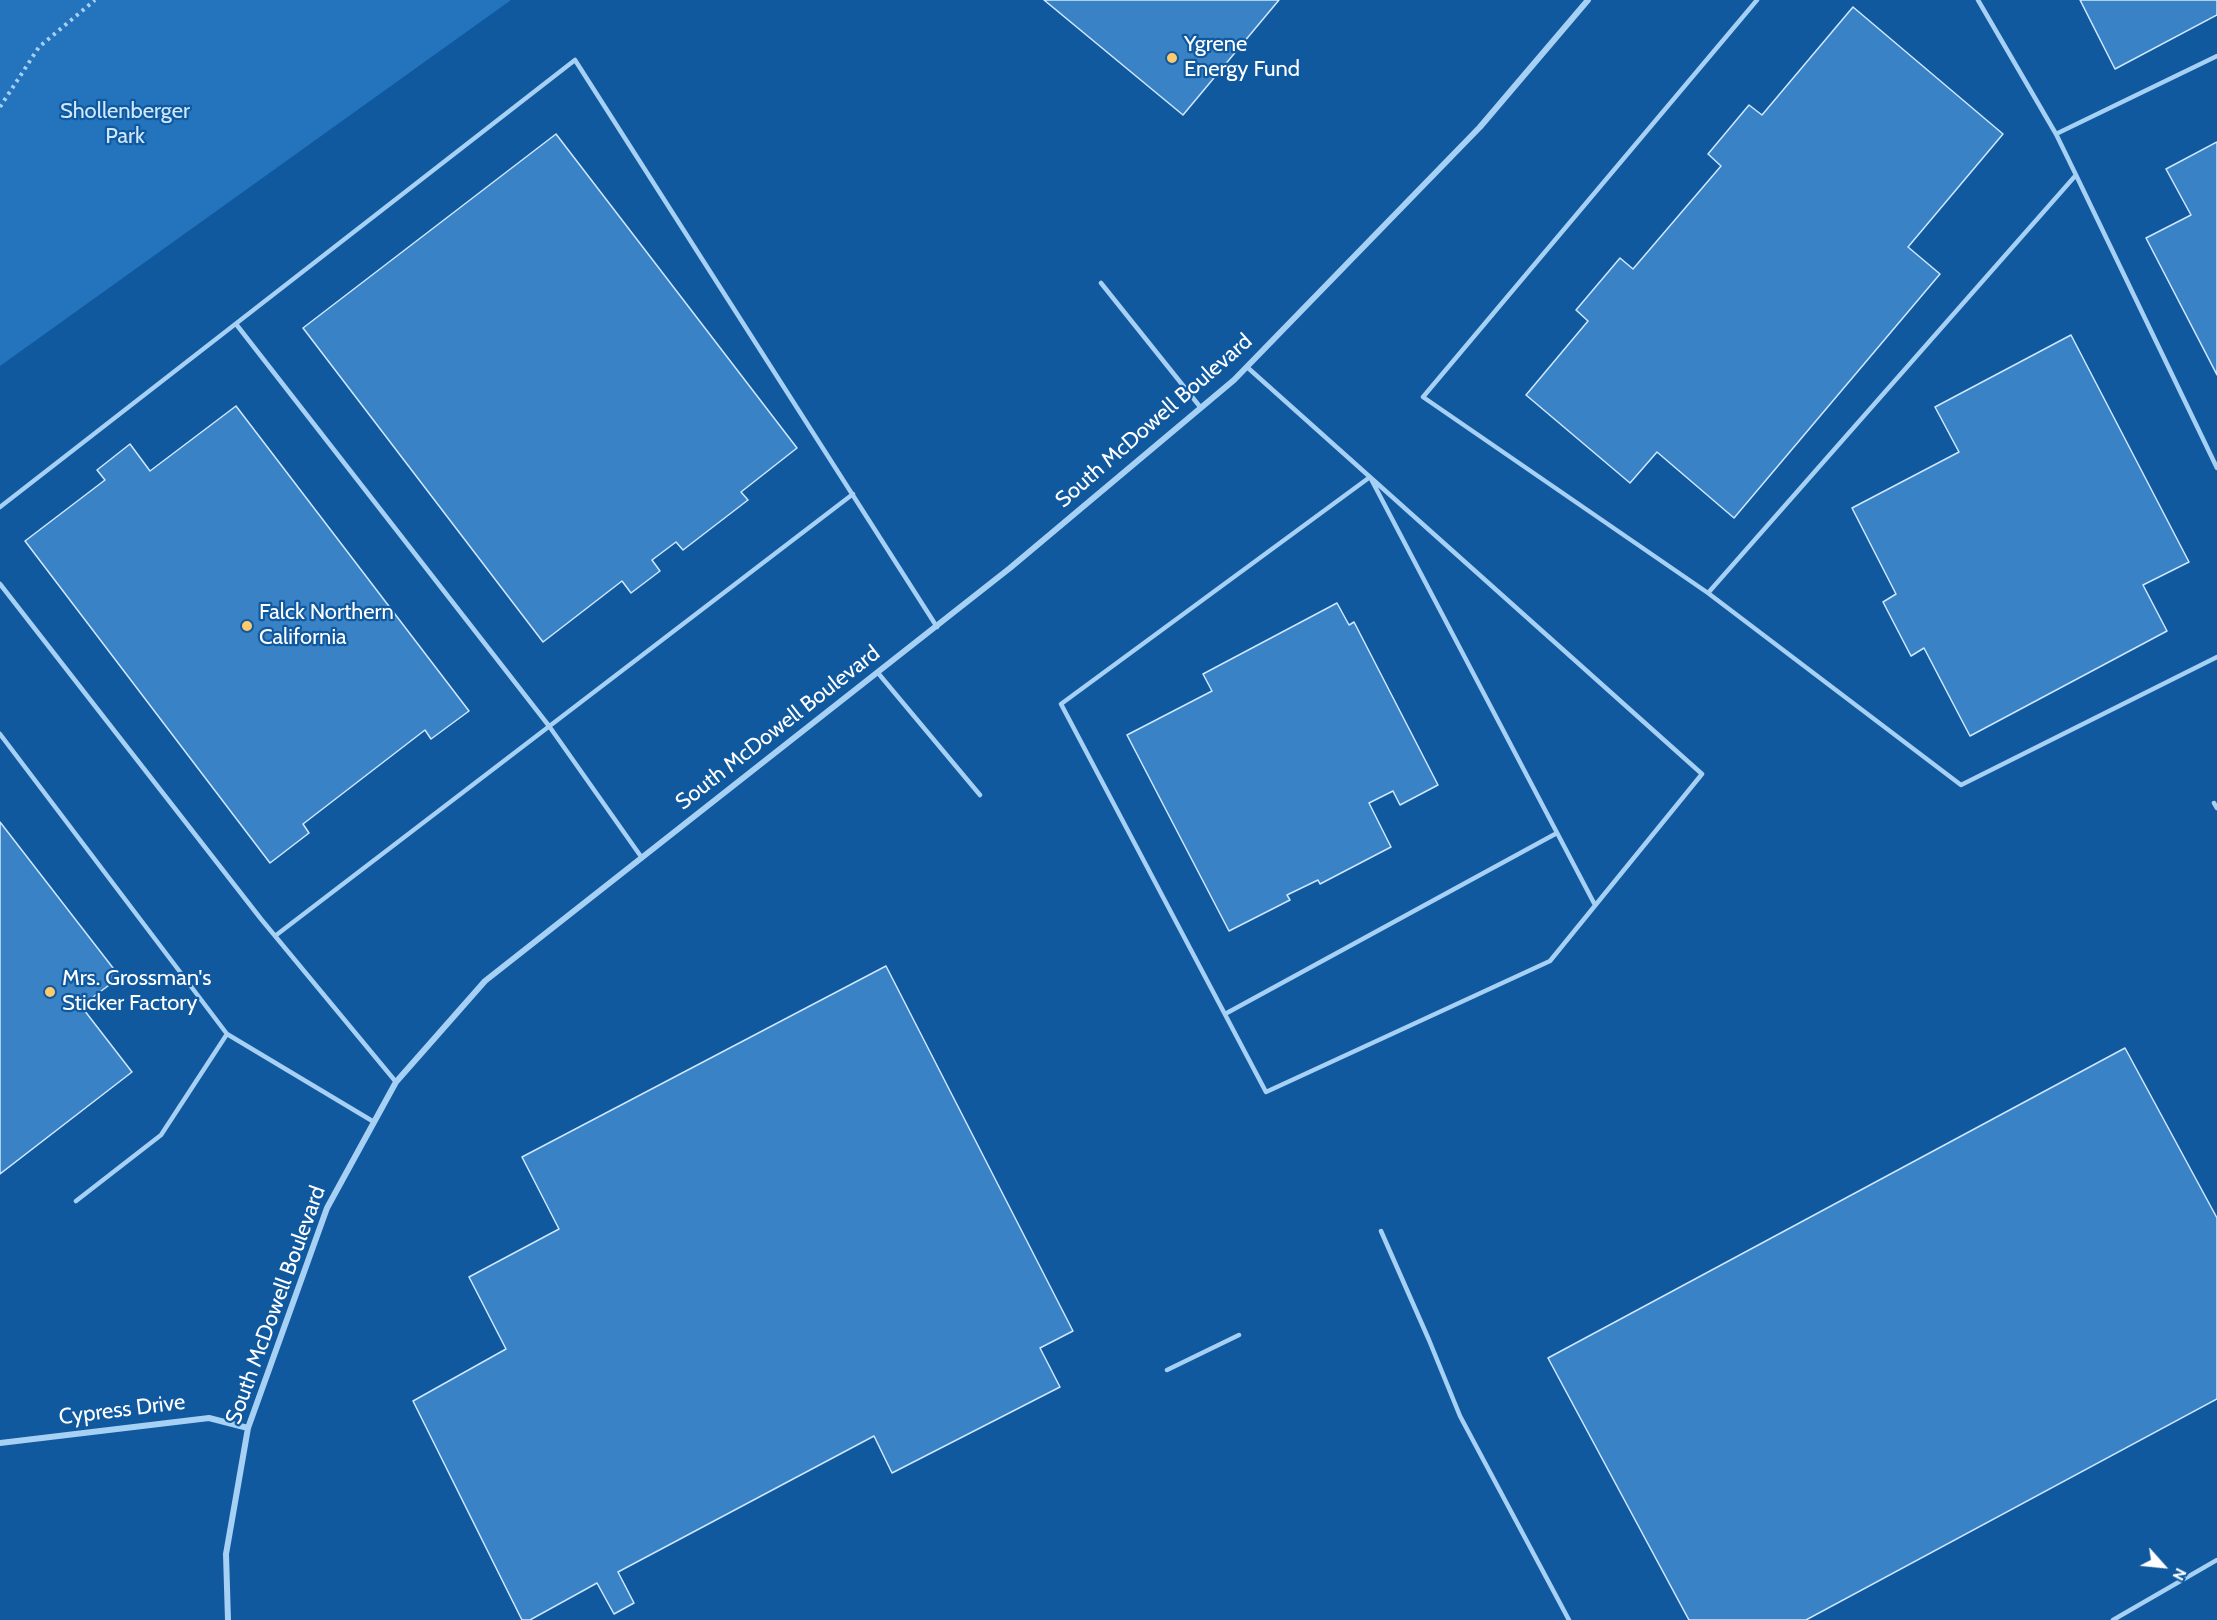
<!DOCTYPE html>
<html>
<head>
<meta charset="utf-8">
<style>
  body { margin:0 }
  #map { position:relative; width:2217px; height:1620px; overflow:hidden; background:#10599f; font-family:Cabin,sans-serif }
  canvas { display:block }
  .north { position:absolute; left:2133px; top:1536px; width:60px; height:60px; -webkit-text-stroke:4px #10599f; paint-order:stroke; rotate:117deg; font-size:16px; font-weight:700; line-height:24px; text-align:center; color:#fff }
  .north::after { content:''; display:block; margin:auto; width:21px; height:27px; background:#fff; clip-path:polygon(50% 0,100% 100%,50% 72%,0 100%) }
</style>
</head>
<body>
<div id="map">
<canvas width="2217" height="1620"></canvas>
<div class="north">N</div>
</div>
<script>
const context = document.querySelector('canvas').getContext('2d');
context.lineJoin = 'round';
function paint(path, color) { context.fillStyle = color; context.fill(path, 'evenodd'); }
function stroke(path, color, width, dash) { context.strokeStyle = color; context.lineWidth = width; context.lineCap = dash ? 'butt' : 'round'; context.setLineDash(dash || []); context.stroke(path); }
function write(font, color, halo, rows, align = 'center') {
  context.font = font + ' Cabin,sans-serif'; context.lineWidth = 4.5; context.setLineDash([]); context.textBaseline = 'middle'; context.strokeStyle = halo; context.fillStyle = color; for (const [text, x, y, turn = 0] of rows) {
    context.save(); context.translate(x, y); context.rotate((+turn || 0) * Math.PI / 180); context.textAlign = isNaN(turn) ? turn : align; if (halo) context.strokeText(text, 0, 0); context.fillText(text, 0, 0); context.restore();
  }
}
paint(new Path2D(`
  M0,0H511L0,366Z`), '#2373bd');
const building = new Path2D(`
  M1044,0H1279L1183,115Z
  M2080,0H2217V15L2115,69Z
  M1853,7L2003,134L1908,247L1940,274L1734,518L1657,452L1630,483L1526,395L1588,321L1576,310L1620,258L1633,269L1721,166L1708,154L1749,105L1762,115Z
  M556,134L797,448L741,492L748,500L683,550L676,542L652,560L660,571L631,593L622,581L543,642L303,328Z
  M2217,142V375L2146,238L2191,215L2166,169Z
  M2071,335L2189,562L2143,585L2167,631L1970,736L1924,648L1911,656L1883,602L1896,594L1852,508L1959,452L1935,407Z
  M236,406L469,711L431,739L425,730L303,824L309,833L270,863L25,541L105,480L97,470L130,444L150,471Z
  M1337,603L1349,625L1354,622L1438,785L1400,805L1393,791L1369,803L1391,847L1320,884L1318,880L1287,895L1290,900L1229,931L1127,735L1212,691L1203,674Z
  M0,822L120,977L81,1006L132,1072L0,1174Z
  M886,966L1073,1331L1040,1348L1060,1387L892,1473L874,1436L618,1572L634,1603L614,1614L597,1583L530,1620H522L413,1401L506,1349L469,1277L559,1229L522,1157Z
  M2125,1048L2217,1218V1399L1806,1620H1689L1548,1358Z`);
paint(building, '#3982c6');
stroke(building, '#d0e8fe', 1.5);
stroke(new Path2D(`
  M0,107L39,47L95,0`), '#a7d0f5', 4, [3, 4.5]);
stroke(new Path2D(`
  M1757,0L1423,397L1708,593L2076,175L2217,468
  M1978,0L2056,134L2217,56
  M2056,134L2076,175
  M1101,283L1201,408
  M236,324L549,726L642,858
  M1247,367L1702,774L1550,961L1266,1092L1061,704L1370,477L1595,905
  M0,507L575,60L937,627
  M0,584L261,919L396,1082
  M1708,593L1961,785L2217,657
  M878,673L980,795
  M0,734L227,1034L374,1122
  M2214,803L2217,808
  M275,936L853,494
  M1225,1014L1557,833
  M76,1201L161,1135L227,1034
  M1381,1231L1429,1340L1460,1416L1569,1620
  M1167,1370L1239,1335
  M2113,1620L2217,1560`), '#a7d0f5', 4.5);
stroke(new Path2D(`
  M0,1443L209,1418L248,1428
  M228,1620L226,1554L248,1428L327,1208L396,1082L485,981L1010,568L1234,380L1480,127L1588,0`), '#a7d0f5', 6);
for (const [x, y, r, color] of [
  [1172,58,6,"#ffca6b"],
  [247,626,6,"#ffca6b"],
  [50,992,6,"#ffca6b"]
]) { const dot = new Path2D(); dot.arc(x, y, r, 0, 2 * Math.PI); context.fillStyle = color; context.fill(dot); stroke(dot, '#10599f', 2); }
write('22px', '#fff', '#10599f', [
  ["Ygrene",1184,45],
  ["Energy Fund",1184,70],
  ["Falck Northern",259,613],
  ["California",259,638],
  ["Mrs. Grossman's",62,979],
  ["Sticker Factory",62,1004]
], 'left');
write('22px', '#d0e8fe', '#10599f', [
  ["Shollenberger",125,112],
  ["Park",125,137]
]);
write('22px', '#fff', '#10599f', [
  ["South McDowell Boulevard",1154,421,-41],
  ["South McDowell Boulevard",778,728,-38],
  ["South McDowell Boulevard",276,1305,-70],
  ["Cypress Drive",122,1410,-7]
]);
</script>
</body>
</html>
